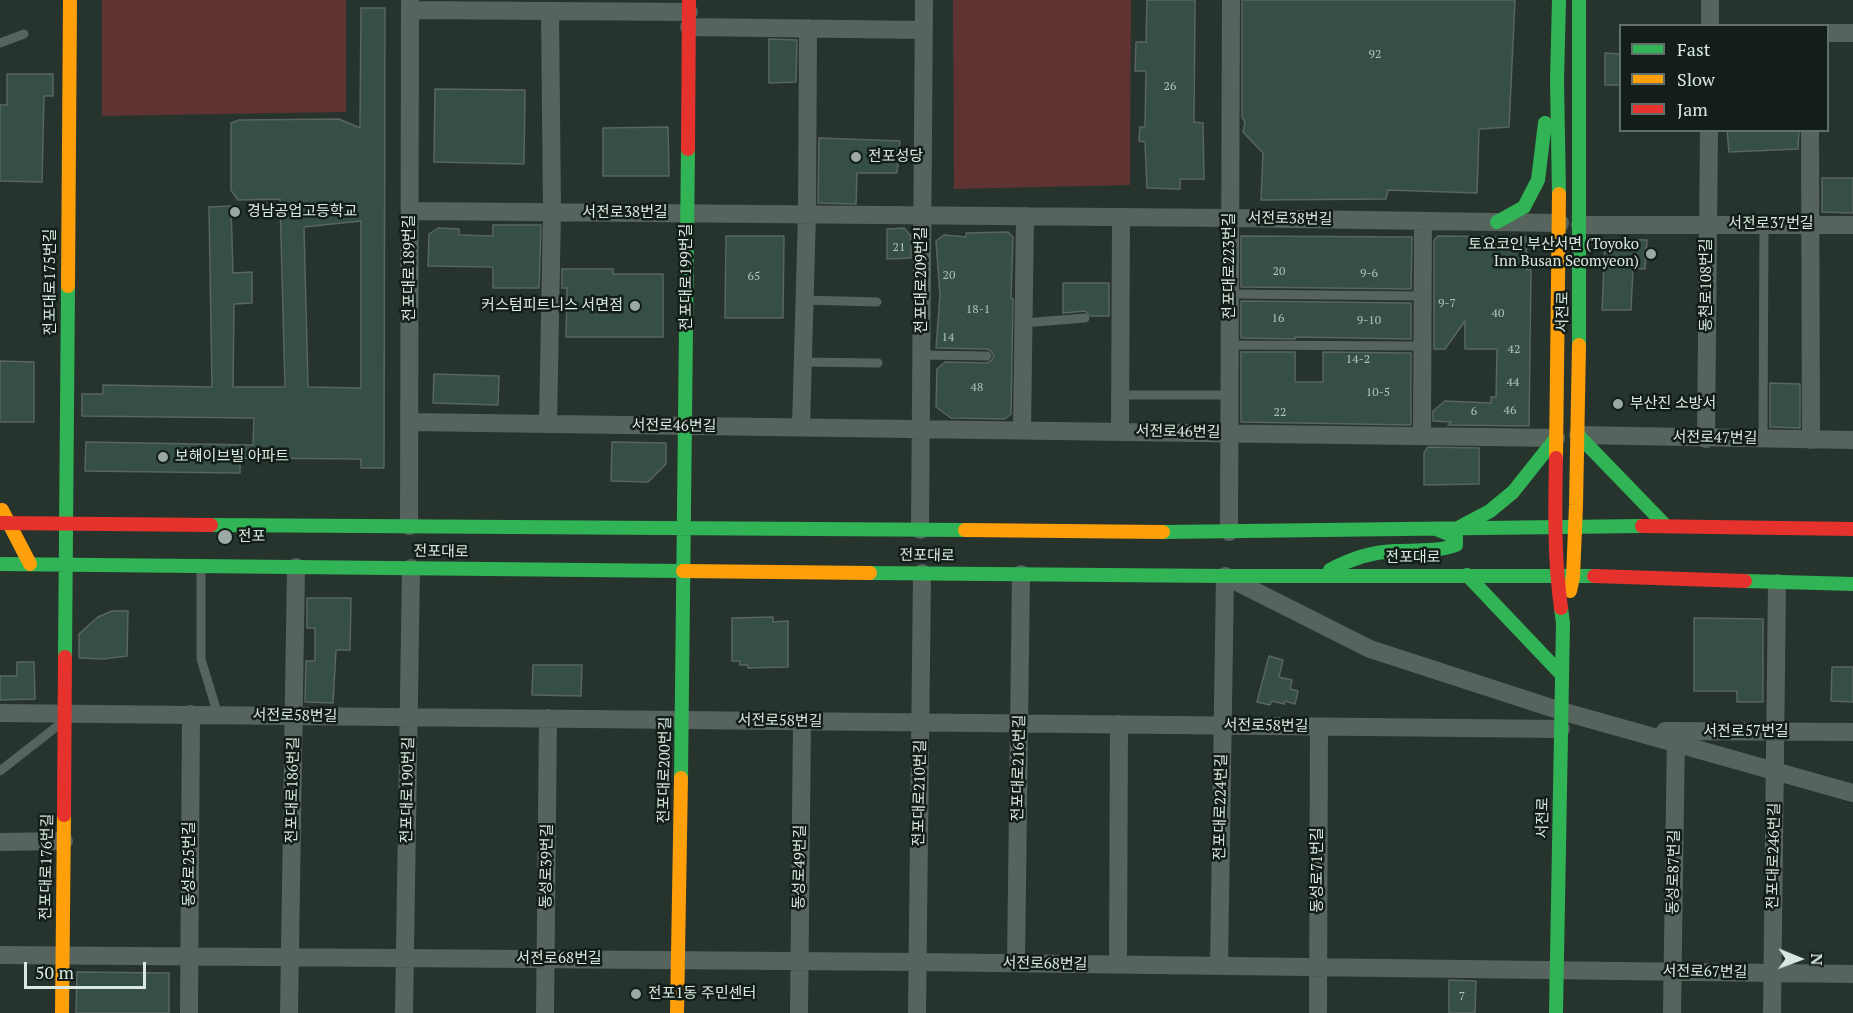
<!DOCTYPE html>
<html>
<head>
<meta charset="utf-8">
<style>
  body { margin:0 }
  #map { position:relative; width:1853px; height:1013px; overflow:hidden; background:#27342e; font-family:"PT Serif",serif }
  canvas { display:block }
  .legend { position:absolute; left:1619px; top:24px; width:210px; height:108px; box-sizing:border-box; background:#141e19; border:2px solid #636f69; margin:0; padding:8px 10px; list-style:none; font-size:18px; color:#d9e8e0 }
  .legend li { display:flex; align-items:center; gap:12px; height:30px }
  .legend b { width:30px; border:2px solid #636f69 }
  .north { position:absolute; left:1769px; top:929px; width:60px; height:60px; -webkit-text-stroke:4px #141e19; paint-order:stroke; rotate:91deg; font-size:16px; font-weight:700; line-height:24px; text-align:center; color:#d9e8e0 }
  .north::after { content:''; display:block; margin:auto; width:21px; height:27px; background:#d9e8e0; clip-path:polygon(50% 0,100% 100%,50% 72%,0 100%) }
  .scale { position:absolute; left:24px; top:962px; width:122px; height:27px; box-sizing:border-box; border:3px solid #d9e8e0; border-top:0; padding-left:8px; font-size:18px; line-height:21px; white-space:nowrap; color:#d9e8e0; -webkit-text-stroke:4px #141e19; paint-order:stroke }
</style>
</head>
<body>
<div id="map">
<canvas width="1853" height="1013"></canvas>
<ul class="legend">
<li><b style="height:8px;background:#30b455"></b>Fast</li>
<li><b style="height:8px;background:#ff9f0a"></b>Slow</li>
<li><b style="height:8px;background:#e5322d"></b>Jam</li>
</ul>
<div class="north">N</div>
<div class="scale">50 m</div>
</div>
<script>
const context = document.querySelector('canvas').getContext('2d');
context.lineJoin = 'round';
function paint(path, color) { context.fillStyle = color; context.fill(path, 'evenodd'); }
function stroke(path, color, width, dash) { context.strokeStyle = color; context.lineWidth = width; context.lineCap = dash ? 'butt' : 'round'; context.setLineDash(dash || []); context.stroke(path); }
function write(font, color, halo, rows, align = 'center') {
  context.font = font + ' "PT Serif","Noto Sans KR",serif'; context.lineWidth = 5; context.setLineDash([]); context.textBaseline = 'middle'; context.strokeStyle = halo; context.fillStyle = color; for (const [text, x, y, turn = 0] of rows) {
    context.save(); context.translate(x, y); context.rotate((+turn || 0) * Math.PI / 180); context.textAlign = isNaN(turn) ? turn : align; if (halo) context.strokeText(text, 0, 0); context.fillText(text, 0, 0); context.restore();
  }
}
paint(new Path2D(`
  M102,0H346V112L102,116Z
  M953,0H1131L1130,185L954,189Z`), '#5e3332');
const building = new Path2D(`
  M1147,0H1195L1194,122L1203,123L1204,179H1180V189L1147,188L1145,142L1139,141L1140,127H1145L1146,71H1135L1136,42H1146Z
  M1242,0H1515L1509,127L1479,129L1477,193L1388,190L1386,199L1261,200L1263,153L1243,132L1245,122L1242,117Z
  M361,8H385L384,468H361V459L240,458V473L85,471L86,442L253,445L254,418L82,416V394H103V385L212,387L209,207L231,206L233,273L252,272V303L234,304L233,387H285L280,199L238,200L231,190V123L239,120L339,119L360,128ZM361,221V388L308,387L304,227Z
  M769,39L797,40L796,82L769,83Z
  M1605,53L1620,54V85H1605Z
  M7,74H53V96H44L42,182L0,181V105H7Z
  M435,89L525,90L524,164L434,162Z
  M668,127L669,176H603V128Z
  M1727,130H1799L1798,149L1729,152Z
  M819,138L900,141L897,173H857L856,204L818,203Z
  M1822,178H1853V213L1822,212Z
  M493,225H541L539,288H493V267L428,266L429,234L438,228L459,229V235L493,236Z
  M904,228L911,236V258L887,259V229Z
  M1008,232L1013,237L1011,298L1013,299L1011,414L1005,419L951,418L936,407L937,369L945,362L987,363L992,360L994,356L991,351L987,349L936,348L940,295L936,241L944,235L966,237V233Z
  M726,236H784L783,318H725Z
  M1241,236L1412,237L1411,289L1241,287Z
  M1438,236L1526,237L1527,270H1531L1529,426L1448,425L1451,422L1433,421V411L1445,401L1491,403V397H1496L1497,349H1465V321L1445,349H1434V240Z
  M1605,239L1647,240L1645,269L1633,268L1631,310H1602Z
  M562,269H613V274H663V337H566L567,288H562Z
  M1063,283H1109V316H1091L1085,311L1063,313Z
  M1241,301L1411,303V339L1295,337V339L1241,338Z
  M1241,352H1295V382H1323V352L1411,353V425L1241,422Z
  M0,361L34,362V422H0Z
  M434,374L499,376L498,405L433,403Z
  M1770,383L1800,384V428L1770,427Z
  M612,442L666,443V464L648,482L611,481Z
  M1428,447L1479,448V484L1424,485V453Z
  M307,598H351L350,650H336L333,703L305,702L306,661H315V628H307Z
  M112,611H128L127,656L103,659L79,658V634L98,617Z
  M773,617V622L788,621V667L748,668V665H740V661H732V618Z
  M1694,618L1763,619V702H1737V691H1694Z
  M1269,656L1283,660L1279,677L1292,680L1290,689L1298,691L1295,704L1285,701L1284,704L1272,701L1270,705L1257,702Z
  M17,662H34L35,699L0,700V676H17Z
  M533,665H582L581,696L532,695Z
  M1832,667H1853V702L1831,701Z
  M77,972L169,973V1013H76Z
  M1449,980L1476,981L1475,1013H1449Z`);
paint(building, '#354f46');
stroke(building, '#5a6460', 1.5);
stroke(new Path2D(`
  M0,43L24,34
  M1230,294L1422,296
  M805,300L877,302
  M1024,323L1085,318
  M1230,345L1422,346
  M922,355L987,356
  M803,362L878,363
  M1120,395H1230
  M1763,439L1764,224
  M201,568V659L218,715
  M0,771L60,724`), '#57635d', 9);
stroke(new Path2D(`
  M410,10L689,12
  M1710,26V0
  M689,27L924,30
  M1828,33H1853
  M1810,130L1811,440
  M410,211L1231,218L1560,223
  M1580,225H1853
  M409,422L1556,438
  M548,424L552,212L550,11
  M801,427L807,214L808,28
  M1022,430L1025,216
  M1120,431L1121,217
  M1578,435L1853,440
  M1422,436L1423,222
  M1706,439L1709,130
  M409,526L410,0
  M920,530L924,0
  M1229,532L1231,0
  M0,713L1561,729
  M1665,731L1853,732
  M0,842L64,841
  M0,955L918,962L1853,974
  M1016,963L1021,574
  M1118,965L1119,724
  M1219,966L1225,576L1370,649L1561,711L1853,793
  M189,1013L191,714
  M289,1013L296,567
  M404,1013L411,568
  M545,1013L548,718
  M799,1013L802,721
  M917,1013L922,573
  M1318,1013L1319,727
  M1672,1013L1676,733
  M1772,1013L1777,583`), '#57635d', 18);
stroke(new Path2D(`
  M1559,0L1557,80L1559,194
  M1497,222L1524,207L1538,180L1545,123
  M1579,345V0
  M1578,435L1666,526
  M211,525L965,530
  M1460,527L1490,511L1513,492L1556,438
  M1163,532L1642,526
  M0,564L683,571
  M1330,570C1350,559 1371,552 1394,551C1415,550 1436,552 1456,545V537L1436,529
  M870,573L1225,576H1594
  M1467,575L1562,675
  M1745,581L1853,584
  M65,657L68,286
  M681,778L688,149
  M1556,1013L1563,623L1561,608`), '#30b455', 14);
stroke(new Path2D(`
  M68,286L70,0
  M1556,458L1559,194
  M2,510L30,564
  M965,530L1163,532
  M683,571L870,573
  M1570,591L1573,577L1576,505L1579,345
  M62,1013L64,815
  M677,1013L681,778`), '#ff9f0a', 14);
stroke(new Path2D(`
  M688,149L689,0
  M1556,458C1555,508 1554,558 1561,608
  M0,523L211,525
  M1642,526L1853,529
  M1594,576L1745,581
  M64,815L65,657`), '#e5322d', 14);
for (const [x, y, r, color] of [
  [856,157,6,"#9ba9a2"],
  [235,212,6,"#9ba9a2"],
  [1651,254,6,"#9ba9a2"],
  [635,306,6,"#9ba9a2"],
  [1618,404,6,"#9ba9a2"],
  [163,457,6,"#9ba9a2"],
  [225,537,8,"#9ba9a2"],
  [636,994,6,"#9ba9a2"]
]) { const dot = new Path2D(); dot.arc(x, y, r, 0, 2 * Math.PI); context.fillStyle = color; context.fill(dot); stroke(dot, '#141e19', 2); }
write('12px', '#b0c2ba', null, [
  ["92",1375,55],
  ["26",1170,87],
  ["21",899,248],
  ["20",1279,272],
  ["9-6",1369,274],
  ["20",949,276],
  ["65",754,277],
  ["9-7",1447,304],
  ["18-1",978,310],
  ["40",1498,314],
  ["16",1278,319],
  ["9-10",1369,321],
  ["14",948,338],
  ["42",1514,350],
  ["14-2",1358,360],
  ["44",1513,383],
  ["48",977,388],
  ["10-5",1378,393],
  ["46",1510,411],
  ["6",1474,412],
  ["22",1280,413],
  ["7",1462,997]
]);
write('15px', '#d9e8e0', '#141e19', [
  ["전포성당",868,157],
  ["경남공업고등학교",247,212],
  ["토요코인 부산서면 (Toyoko",1639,245,"right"],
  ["Inn Busan Seomyeon)",1639,262,"right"],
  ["커스텀피트니스 서면점",623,306,"right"],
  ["부산진 소방서",1630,404],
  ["보해이브빌 아파트",175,457],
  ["전포",238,537],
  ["전포1동 주민센터",648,994]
], 'left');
write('15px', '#d9e8e0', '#141e19', [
  ["서전로38번길",625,213],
  ["서전로38번길",1290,219,1],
  ["서전로37번길",1771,224],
  ["전포대로223번길",1230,266,-90],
  ["전포대로189번길",410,268,-90],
  ["전포대로199번길",687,277,-90],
  ["전포대로209번길",922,280,-90],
  ["전포대로175번길",51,282,-90],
  ["동천로108번길",1707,285,-90],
  ["서전로",1563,312,-89],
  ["서전로46번길",674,426,1],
  ["서전로46번길",1178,432,1],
  ["서전로47번길",1715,438,1],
  ["전포대로",441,552,1],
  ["전포대로",927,556,1],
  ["전포대로",1413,558],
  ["서전로58번길",295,716,1],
  ["서전로58번길",780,721,1],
  ["서전로58번길",1266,726,1],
  ["서전로57번길",1746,732],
  ["전포대로216번길",1019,768,-89],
  ["전포대로200번길",665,770,-89],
  ["전포대로186번길",293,790,-89],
  ["전포대로190번길",408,790,-89],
  ["전포대로210번길",920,793,-89],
  ["전포대로224번길",1221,807,-89],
  ["서전로",1543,818,-89],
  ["전포대로246번길",1774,856,-89],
  ["동성로25번길",190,864,-90],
  ["동성로39번길",547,866,-89],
  ["전포대로176번길",47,867,-89],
  ["동성로49번길",800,867,-89],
  ["동성로71번길",1318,870,-90],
  ["동성로87번길",1674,872,-89],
  ["서전로68번길",559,959],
  ["서전로68번길",1045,964,1],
  ["서전로67번길",1705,972,1]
]);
</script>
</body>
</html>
